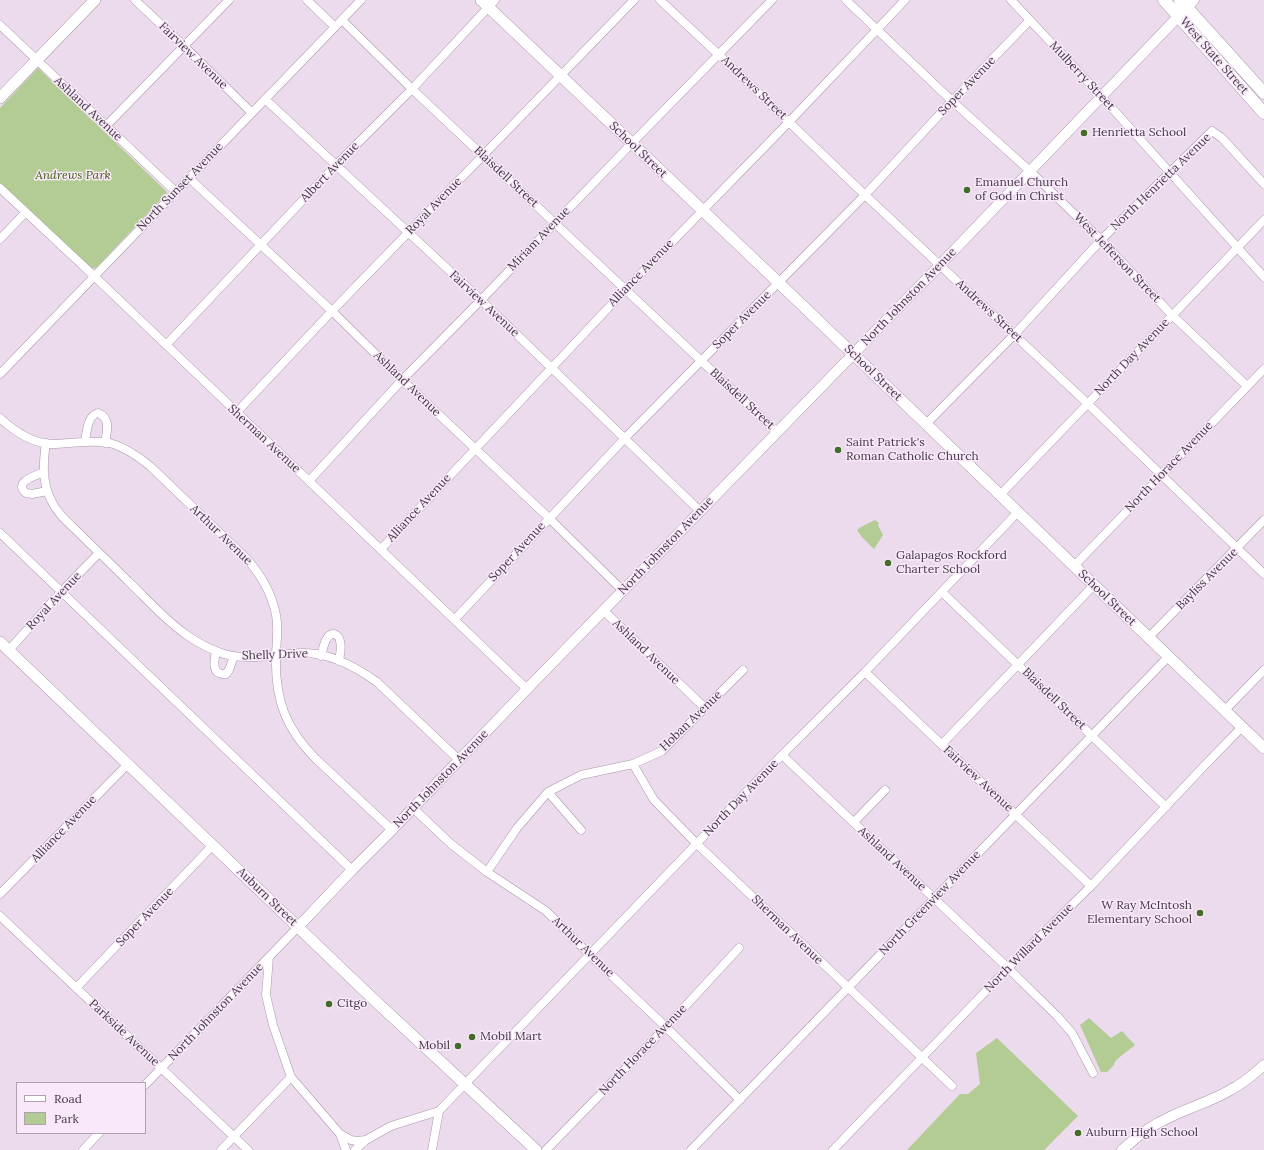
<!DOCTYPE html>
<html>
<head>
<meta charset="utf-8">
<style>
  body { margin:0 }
  #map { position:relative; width:1264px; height:1150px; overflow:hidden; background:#ecdbed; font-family:Lora,serif }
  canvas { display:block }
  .legend { position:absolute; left:16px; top:1082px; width:130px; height:52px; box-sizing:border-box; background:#f9e8fa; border:1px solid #afa2b0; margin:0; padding:5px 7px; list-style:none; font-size:12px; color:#413a41 }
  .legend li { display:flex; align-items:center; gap:8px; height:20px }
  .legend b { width:20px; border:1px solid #afa2b0 }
</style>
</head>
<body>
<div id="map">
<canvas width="1264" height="1150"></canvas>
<ul class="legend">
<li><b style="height:5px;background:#fff"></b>Road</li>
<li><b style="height:11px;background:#b2cc93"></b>Park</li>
</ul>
</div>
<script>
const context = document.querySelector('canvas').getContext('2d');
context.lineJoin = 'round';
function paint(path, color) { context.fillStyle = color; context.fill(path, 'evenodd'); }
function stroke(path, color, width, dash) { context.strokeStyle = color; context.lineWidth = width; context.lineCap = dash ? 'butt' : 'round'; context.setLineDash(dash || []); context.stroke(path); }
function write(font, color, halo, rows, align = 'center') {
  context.font = font + ' Lora,serif'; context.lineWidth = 3; context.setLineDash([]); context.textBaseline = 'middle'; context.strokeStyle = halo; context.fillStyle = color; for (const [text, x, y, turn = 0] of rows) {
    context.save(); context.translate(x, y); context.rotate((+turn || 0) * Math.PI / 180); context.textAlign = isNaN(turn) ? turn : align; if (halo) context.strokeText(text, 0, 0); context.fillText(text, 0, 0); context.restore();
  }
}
paint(new Path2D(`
  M38,68L167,192L166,194L96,268H90L0,183V108Z
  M875,520L879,523L878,525L883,535L874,549L862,537L857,530L861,527Z
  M1089,1018L1111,1038L1122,1031L1135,1045L1116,1060L1113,1066L1107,1072H1101L1080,1025Z
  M997,1038L1078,1116L1044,1150H907L960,1094H968L980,1084L976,1053Z`), '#b2cc93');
const minor = new Path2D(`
  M135,0L185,47L252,113
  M307,0L335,27
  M660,0L718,54L865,195L1087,403L1264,574
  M846,0L952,101L1030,171L1101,240L1172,315L1247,386
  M1011,0L1102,97L1264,277
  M342,20L412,89L777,432
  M0,25L176,192
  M265,99L481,300L700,511
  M106,126L229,0
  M189,178L332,311L402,380L549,518L623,591
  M0,188L94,276L527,689
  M0,239L25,213
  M166,345L336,165L412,89L495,0
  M0,374L361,0
  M236,413L332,311L634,0
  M0,418C14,431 31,443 51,444C71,444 90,439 110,443C124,447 139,457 150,466L247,559C261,575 272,594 276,615C279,630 276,643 276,658C275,700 286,729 316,759L392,830
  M926,424L1014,335L1101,240L1212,131L1222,138L1264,184
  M85,441C87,432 87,416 98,413C111,418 107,431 105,443
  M46,443C43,463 42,482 51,500C57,514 70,524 80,534C96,550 112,565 128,581C146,598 163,618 184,633C196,642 209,649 224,654C249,661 276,654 302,653C329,652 356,667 377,682L459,760
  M44,472C35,476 13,482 26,493L32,494L47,491
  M309,481L402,380L481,300L632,143L772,0
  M1000,495L1264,220
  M0,533L352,870
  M381,549L626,289L789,122L905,0
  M1074,566L1264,369
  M942,592L1166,807
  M604,611L705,708
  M455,619L625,438L865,195L952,101L1030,20
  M1148,638L1264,520
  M9,650L61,592L99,553
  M216,651C214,660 211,676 226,674L229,670L234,656
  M321,656C323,650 325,633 334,634C337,635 340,638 340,641C342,647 340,655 339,661
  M865,672L1091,886
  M1225,710L1264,670
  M942,744L1094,585
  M782,755L1008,968L1057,1016L1072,1033L1093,1073
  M633,764L654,800L697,844L952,1086
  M548,792L581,830
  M413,808L451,844L487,872L546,911L590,955L666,1027L740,1100
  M854,822L885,790
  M487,872L517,828L548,792L581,775L633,764L662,751L743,670
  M0,894L128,764
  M0,916L248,1150
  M269,957L266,995L273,1025L291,1077L340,1134
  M76,988L213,845
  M145,1085L298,927
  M83,1150L99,1133
  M221,1150L291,1077
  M346,1150L340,1134L351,1140L357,1141L366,1140L391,1126L439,1111
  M355,1150L366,1140
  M432,1150L439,1111L782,755L865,672L1018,512
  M546,1150L666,1027L739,948
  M691,1150L1168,657
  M833,1150L1008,968L1091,886L1204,766L1242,727`);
const tertiary = new Path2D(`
  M298,927L352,870L392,830L527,689L940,265L1194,0
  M1122,1150C1136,1137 1152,1125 1170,1117C1190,1107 1213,1101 1232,1089C1244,1083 1254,1074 1264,1065`);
const secondary = new Path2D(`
  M481,0L779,283L1264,748
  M0,98L95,0
  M0,642L370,996L536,1150`);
const primary = new Path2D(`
  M1164,0L1264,113
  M1180,0L1264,93`);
stroke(minor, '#a797a8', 9);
stroke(tertiary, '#a797a8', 11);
stroke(secondary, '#a797a8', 12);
stroke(primary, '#a797a8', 13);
stroke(minor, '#fff', 8);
stroke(tertiary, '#fff', 10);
stroke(secondary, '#fff', 11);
stroke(primary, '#fff', 12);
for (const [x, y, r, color] of [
  [1084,133,4,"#436c28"],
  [967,190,4,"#436c28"],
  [838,450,4,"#436c28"],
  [888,563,4,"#436c28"],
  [1200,913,4,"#436c28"],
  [329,1004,4,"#436c28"],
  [472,1037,4,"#436c28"],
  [458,1046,4,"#436c28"],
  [1078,1133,4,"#436c28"]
]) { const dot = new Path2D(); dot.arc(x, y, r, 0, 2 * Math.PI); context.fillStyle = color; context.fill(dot); stroke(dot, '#f9e8fa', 1.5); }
write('12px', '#413a41', '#f9e8fa', [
  ["Fairview Avenue",193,56,44],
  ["West State Street",1214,56,49],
  ["Mulberry Street",1082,76,47],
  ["Soper Avenue",967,86,-46],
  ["Andrews Street",754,88,44],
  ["Ashland Avenue",88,109,43],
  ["School Street",638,150,44],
  ["Albert Avenue",330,172,-46],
  ["Blaisdell Street",506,177,43],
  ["North Henrietta Avenue",1161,182,-44],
  ["North Sunset Avenue",180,187,-46],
  ["Royal Avenue",434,206,-46],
  ["Miriam Avenue",539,239,-46],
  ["West Jefferson Street",1117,258,46],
  ["Alliance Avenue",641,273,-46],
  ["North Johnston Avenue",909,297,-46],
  ["Fairview Avenue",484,304,43],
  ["Andrews Street",989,311,43],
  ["Soper Avenue",742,320,-45],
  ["North Day Avenue",1132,357,-46],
  ["School Street",873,373,44],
  ["Ashland Avenue",407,384,44],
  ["Blaisdell Street",742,399,43],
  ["Sherman Avenue",264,439,43],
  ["North Horace Avenue",1169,467,-46],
  ["Alliance Avenue",419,508,-47],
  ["Arthur Avenue",221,535,44],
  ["North Johnston Avenue",666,546,-46],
  ["Soper Avenue",517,552,-47],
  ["Bayliss Avenue",1207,579,-45],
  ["School Street",1107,598,44],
  ["Royal Avenue",54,601,-47],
  ["Ashland Avenue",646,652,44],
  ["Shelly Drive",275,655,-2],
  ["Blaisdell Street",1054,699,44],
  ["Hoban Avenue",691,721,-44],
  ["North Johnston Avenue",441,779,-46],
  ["Fairview Avenue",978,779,43],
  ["North Day Avenue",741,798,-46],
  ["Alliance Avenue",64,829,-46],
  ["Ashland Avenue",892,859,43],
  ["Auburn Street",267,897,44],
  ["North Greenview Avenue",930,903,-46],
  ["Soper Avenue",145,917,-46],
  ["Sherman Avenue",787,930,44],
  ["Arthur Avenue",583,947,44],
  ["North Willard Avenue",1029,948,-45],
  ["North Johnston Avenue",216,1012,-46],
  ["Parkside Avenue",124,1033,43],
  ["North Horace Avenue",643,1050,-46]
]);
write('12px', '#413a41', '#f9e8fa', [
  ["Henrietta School",1092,133],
  ["Emanuel Church",975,183],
  ["of God in Christ",975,197],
  ["Saint Patrick's",846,443],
  ["Roman Catholic Church",846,457],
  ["Galapagos Rockford",896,556],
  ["Charter School",896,570],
  ["W Ray McIntosh",1192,906,"right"],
  ["Elementary School",1192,920,"right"],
  ["Citgo",337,1004],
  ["Mobil Mart",480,1037],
  ["Mobil",450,1046,"right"],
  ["Auburn High School",1086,1133]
], 'left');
write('italic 12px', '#435f11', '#f9e8fa', [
  ["Andrews Park",73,176]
]);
</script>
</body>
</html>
